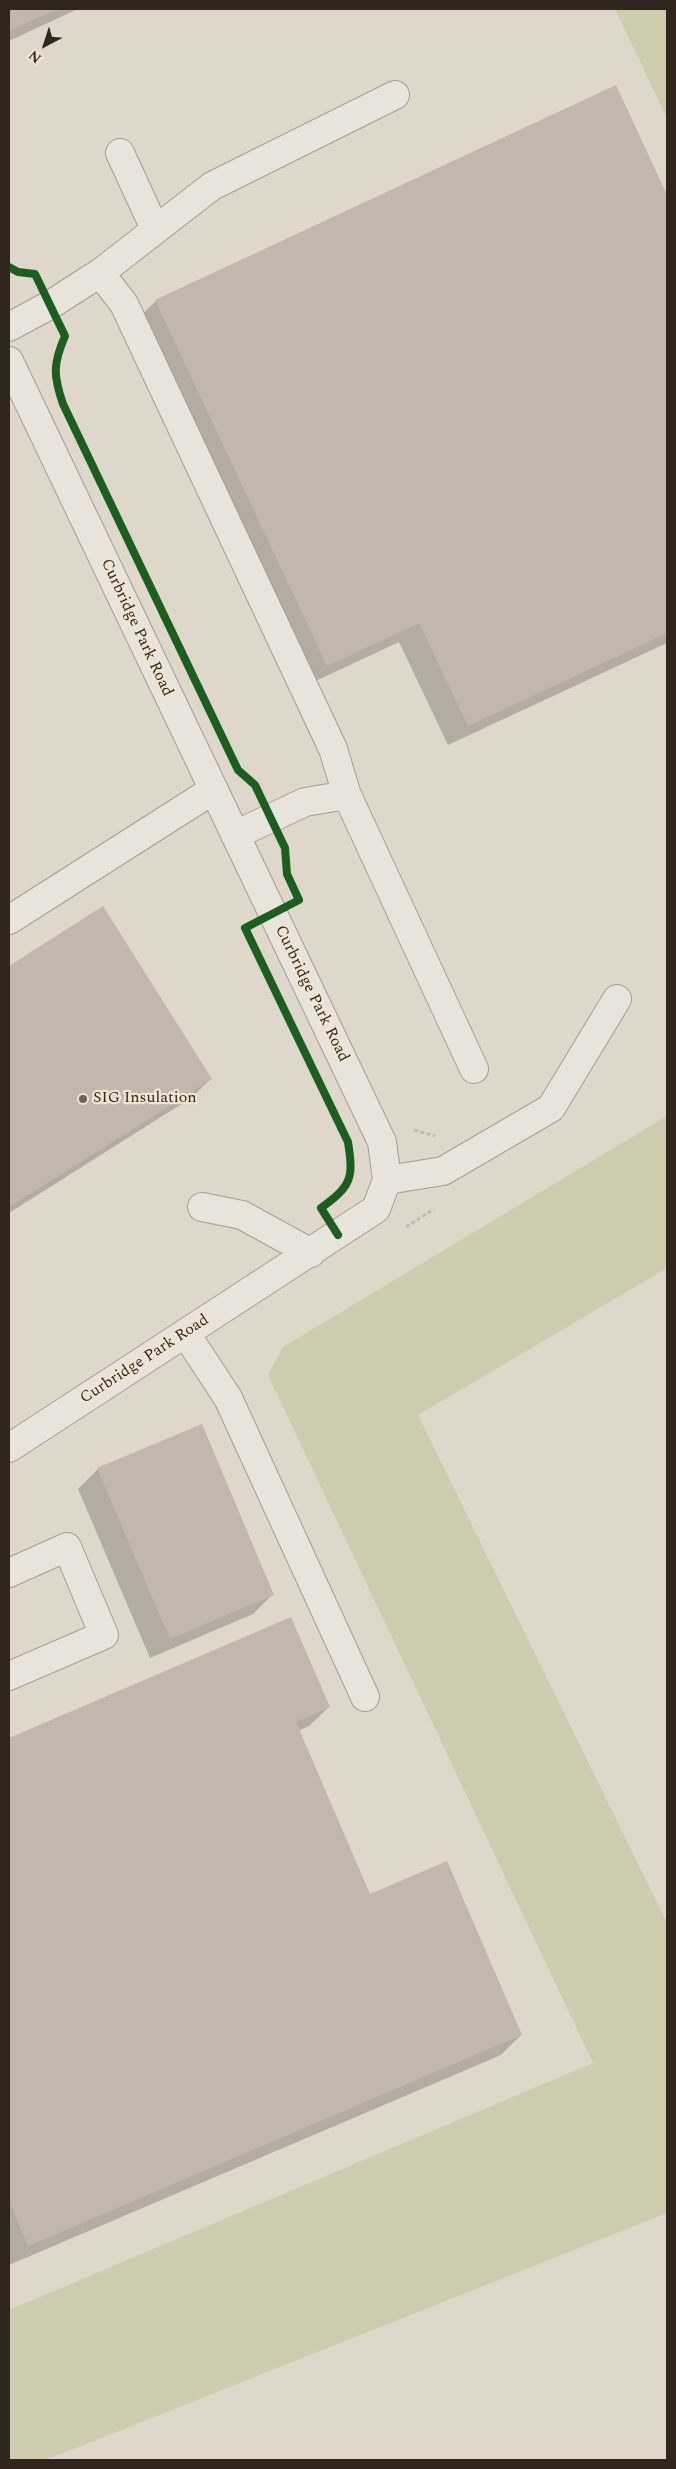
<!DOCTYPE html>
<html>
<head>
<meta charset="utf-8">
<style>
  body { margin:0 }
  #map { position:relative; width:676px; height:2469px; overflow:hidden; background:#dfd7ca; font-family:Spectral,serif }
  canvas { display:block }
  .frame { position:absolute; inset:0; border:10px solid #30261e; pointer-events:none }
  .north { position:absolute; left:20px; top:20px; width:50px; height:50px; -webkit-text-stroke:4px #efe5d1; paint-order:stroke; rotate:220deg; font-size:14px; font-weight:700; line-height:20px; text-align:center; color:#30261e }
  .north::after { content:''; display:block; margin:auto; width:18px; height:22px; background:#30261e; clip-path:polygon(50% 0,100% 100%,50% 72%,0 100%) }
</style>
</head>
<body>
<div id="map">
<canvas width="676" height="2469"></canvas>
<div class="frame"></div>
<div class="north">N</div>
</div>
<script>
const context = document.querySelector('canvas').getContext('2d');
context.lineJoin = 'round';
function paint(path, color) { context.fillStyle = color; context.fill(path, 'evenodd'); }
function stroke(path, color, width, dash) { context.strokeStyle = color; context.lineWidth = width; context.lineCap = dash ? 'butt' : 'round'; context.setLineDash(dash || []); context.stroke(path); }
function write(font, color, halo, rows, align = 'center') {
  context.font = font + ' Spectral,serif'; context.lineWidth = 4.5; context.setLineDash([]); context.textBaseline = 'middle'; context.strokeStyle = halo; context.fillStyle = color; for (const [text, x, y, turn = 0] of rows) {
    context.save(); context.translate(x, y); context.rotate((+turn || 0) * Math.PI / 180); context.textAlign = isNaN(turn) ? turn : align; if (halo) context.strokeText(text, 0, 0); context.fillText(text, 0, 0); context.restore();
  }
}
paint(new Path2D(`
  M615,9H667V118Z
  M667,1116V1268L418,1415L667,1923V2213L46,2460H9V2310L593,2063L268,1375L283,1347Z`), '#ceccae');
paint(new Path2D(`
  M9,9H78L9,41Z
  M615,87L667,198V643L448,745L399,642L307,685L136,320L156,301Z
  M103,908L211,1079L191,1098L9,1213V968Z
  M98,1469L273,1594L253,1614L150,1658L78,1489Z
  M291,1619L329,1707L309,1726L298,1731L369,1896L521,2035L501,2055L9,2265V1739Z`), '#0003');
paint(new Path2D(`
  M9,9H57L9,31Z
  M616,85L667,195V633L468,726L419,623L327,666L155,300Z
  M103,906L212,1079L9,1207V966Z
  M202,1424L274,1595L170,1639L97,1468Z
  M291,1617L330,1707L296,1722L370,1894L447,1861L522,2035L28,2246L9,2201V1738Z`), '#c2b7ac');
const minor = new Path2D(`
  M120,153L155,229
  M100,273L212,186L395,95
  M9,327L50,305L100,273L124,304L333,749L347,795L305,802L235,835
  M9,361L382,1142L387,1180L376,1209L9,1448
  M347,795L474,1069
  M9,920L213,790
  M387,1180L443,1171L551,1108L617,999
  M202,1207L242,1215L311,1253
  M186,1334L228,1398L365,1697
  M9,1573L67,1547L104,1635L9,1676`);
stroke(minor, '#a49d94', 30);
stroke(new Path2D(`
  M414,1130L435,1136
  M406,1227L434,1209`), '#c0bab2', 3, [4, 2.5]);
stroke(minor, '#e8e3db', 28);
stroke(new Path2D(`
  M9,267L18,272L35,274L65,336C53,364 53,375 63,404L238,770L255,785L285,848L287,874L299,900L245,928L348,1142C354,1179 351,1186 321,1208L338,1235`), '#1b5e20', 8);
for (const [x, y, r, color] of [
  [83,1099,5,"#6d645a"]
]) { const dot = new Path2D(); dot.arc(x, y, r, 0, 2 * Math.PI); context.fillStyle = color; context.fill(dot); stroke(dot, '#efe5d1', 2); }
write('16px', '#30261e', '#efe5d1', [
  ["Curbridge Park Road",136,628,65],
  ["Curbridge Park Road",311,994,64],
  ["Curbridge Park Road",145,1360,-33]
]);
write('16px', '#30261e', '#efe5d1', [
  ["SIG Insulation",93,1099]
], 'left');
</script>
</body>
</html>
